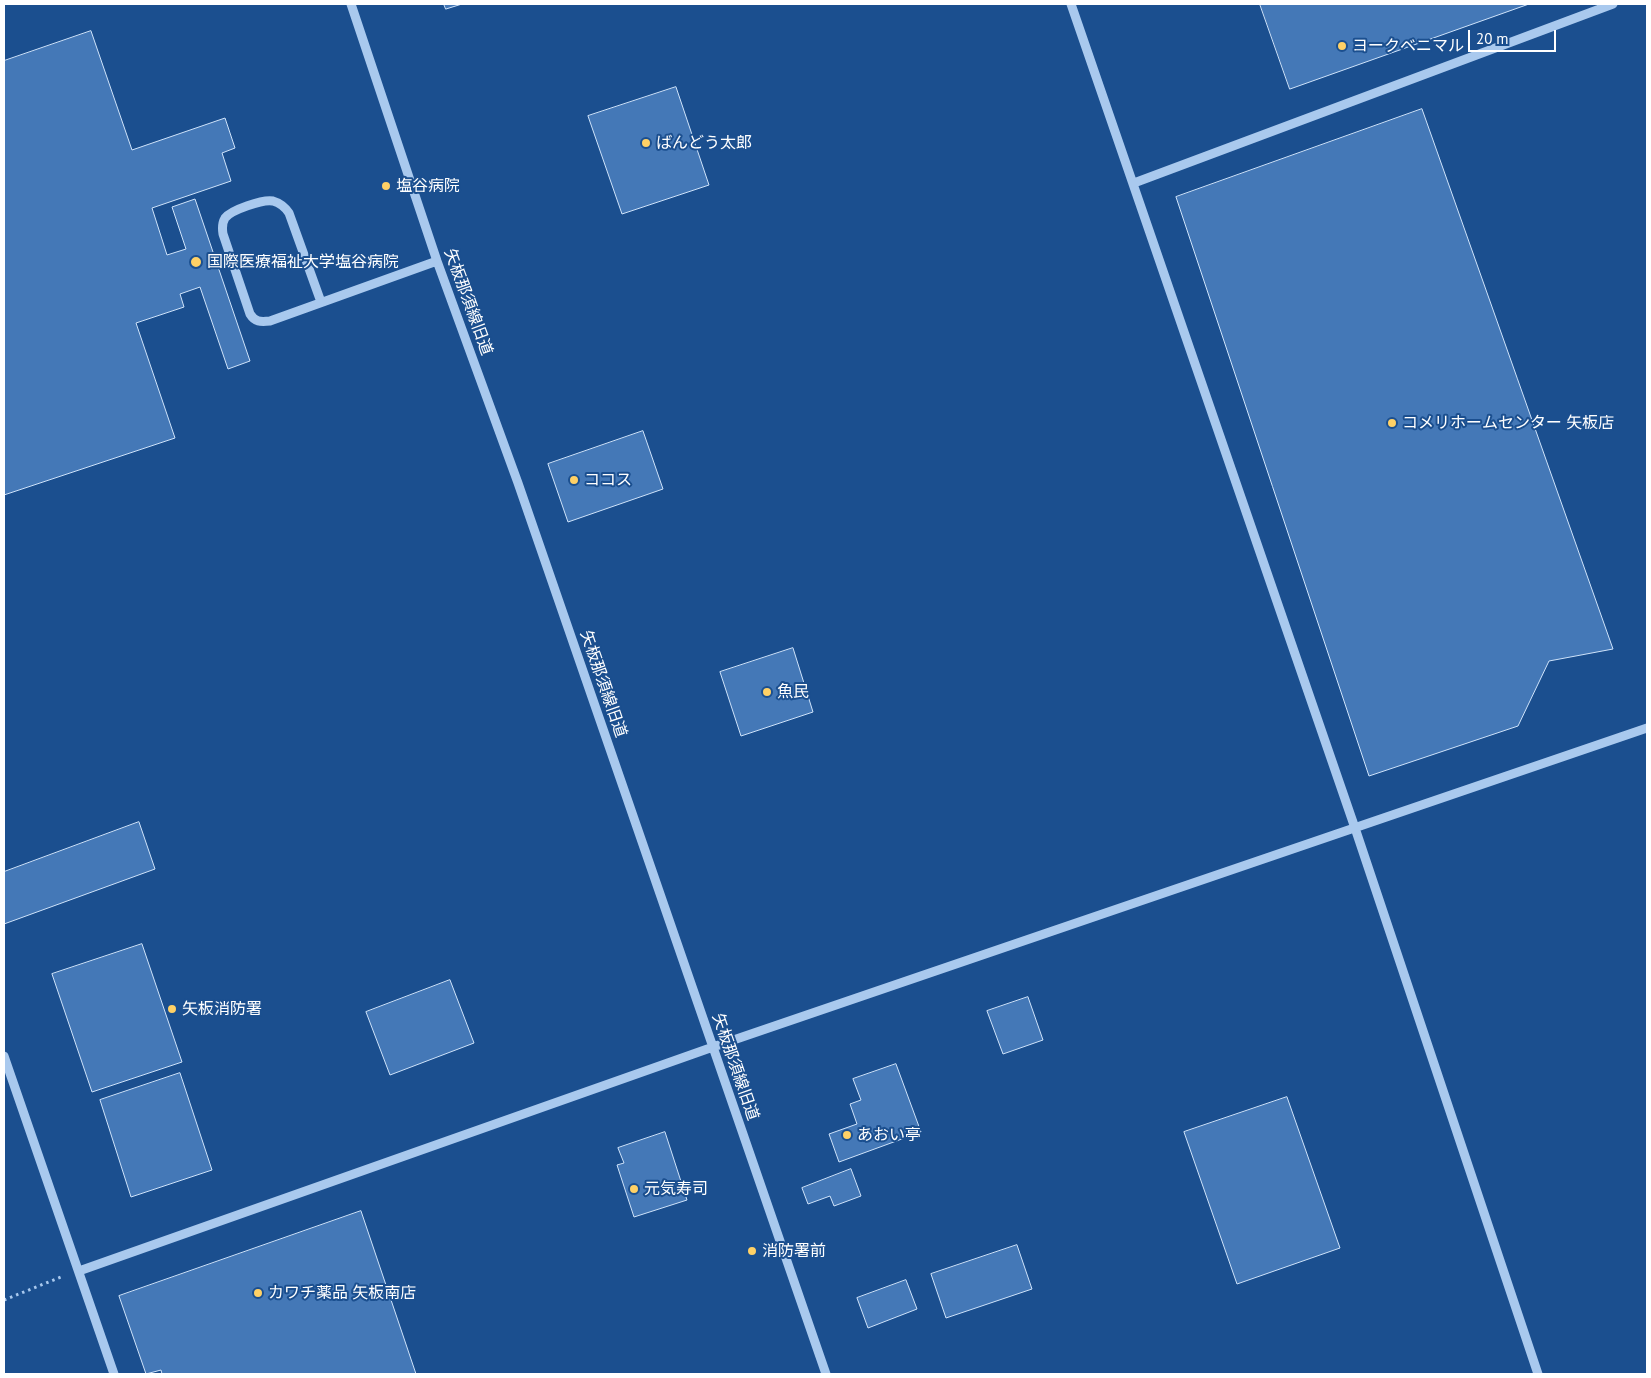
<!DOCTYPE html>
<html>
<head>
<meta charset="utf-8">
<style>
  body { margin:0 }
  #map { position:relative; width:1651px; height:1378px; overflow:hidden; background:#1b4f8f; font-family:"PT Sans",sans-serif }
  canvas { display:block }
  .frame { position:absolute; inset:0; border:5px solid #fff; pointer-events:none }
  .scale { position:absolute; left:1468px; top:30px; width:88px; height:22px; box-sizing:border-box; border:2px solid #fff; border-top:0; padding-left:6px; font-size:15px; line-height:18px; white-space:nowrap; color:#fff; -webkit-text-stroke:4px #1b4f8f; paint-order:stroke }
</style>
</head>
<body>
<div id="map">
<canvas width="1651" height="1378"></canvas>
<div class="frame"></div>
<div class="scale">20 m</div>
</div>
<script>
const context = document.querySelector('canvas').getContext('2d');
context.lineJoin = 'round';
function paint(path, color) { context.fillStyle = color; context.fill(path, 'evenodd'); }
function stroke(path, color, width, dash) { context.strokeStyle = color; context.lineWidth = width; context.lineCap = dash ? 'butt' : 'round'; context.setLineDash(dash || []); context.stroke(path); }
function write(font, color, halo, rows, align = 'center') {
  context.font = font + ' "PT Sans","Noto Sans JP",sans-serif'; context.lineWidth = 4; context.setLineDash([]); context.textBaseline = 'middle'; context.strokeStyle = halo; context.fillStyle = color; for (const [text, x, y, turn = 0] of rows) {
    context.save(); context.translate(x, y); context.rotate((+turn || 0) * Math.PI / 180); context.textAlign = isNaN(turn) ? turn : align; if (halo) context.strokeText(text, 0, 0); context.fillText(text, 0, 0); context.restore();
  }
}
const building = new Path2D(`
  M444,4H462L446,9Z
  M1260,4H1529L1290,89Z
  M91,31L132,150L225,118L235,148L222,153L231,181L152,208L167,255L186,249L172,207L195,199L250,361L228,369L200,287L180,294L184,307L136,323L175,438L4,495V61Z
  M676,87L709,185L622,214L588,116Z
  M1422,109L1613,649L1549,661L1518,726L1369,776L1176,197Z
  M643,431L663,489L568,522L548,464Z
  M793,648L813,712L741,736L720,672Z
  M139,822L155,869L4,924V872Z
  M142,944L182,1062L92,1092L52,974Z
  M450,980L474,1043L390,1075L366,1012Z
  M1028,997L1043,1040L1003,1054L987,1011Z
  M896,1064L921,1132L839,1162L829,1134L857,1124L850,1104L861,1100L853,1079Z
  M180,1073L212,1170L131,1197L100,1100Z
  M1287,1097L1340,1248L1237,1284L1184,1132Z
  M665,1132L687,1200L634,1217L617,1165L624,1163L618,1148Z
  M851,1169L861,1196L834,1206L830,1196L808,1204L802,1188Z
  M361,1211L416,1374H162L161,1370L146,1374L119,1296Z
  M1017,1245L1032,1289L946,1318L931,1274Z
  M906,1280L917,1309L868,1328L857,1298Z`);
paint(building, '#4478b7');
stroke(building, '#cfe3fa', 1);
stroke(new Path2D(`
  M4,1300L61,1277`), '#a9c9ee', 3, [2.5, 4]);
stroke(new Path2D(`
  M351,4L437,261L518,483L826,1374
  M1071,4L1355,828L1538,1374
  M1134,183L1613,4
  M321,302L289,213C285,207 280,203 273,201C263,199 231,210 225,218C222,223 222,228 223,234L250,314C255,322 260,322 270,321L437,261
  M4,1056L114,1374
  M79,1271L713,1047L1647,728`), '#a9c9ee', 9);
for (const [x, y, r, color] of [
  [1342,46,5,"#ffd166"],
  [646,143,5,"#ffd166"],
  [386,186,5,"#ffd166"],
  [196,262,6,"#ffd166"],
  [1392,423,5,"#ffd166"],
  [574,480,5,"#ffd166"],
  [767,692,5,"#ffd166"],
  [172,1009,5,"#ffd166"],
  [847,1135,5,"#ffd166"],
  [634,1189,5,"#ffd166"],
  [752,1251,5,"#ffd166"],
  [258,1293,5,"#ffd166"]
]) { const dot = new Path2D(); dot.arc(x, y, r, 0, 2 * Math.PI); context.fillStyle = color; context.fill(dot); stroke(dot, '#1b4f8f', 2); }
write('16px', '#fff', '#1b4f8f', [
  ["ヨークベニマル",1352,46],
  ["ばんどう太郎",656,143],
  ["塩谷病院",396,186],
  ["国際医療福祉大学塩谷病院",207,262],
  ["コメリホームセンター 矢板店",1402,423],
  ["ココス",584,480],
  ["魚民",777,692],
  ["矢板消防署",182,1009],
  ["あおい亭",857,1135],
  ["元気寿司",644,1189],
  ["消防署前",762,1251],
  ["カワチ薬品 矢板南店",268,1293]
], 'left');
write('16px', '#fff', '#1b4f8f', [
  ["矢板那須線旧道",468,302,70],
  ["矢板那須線旧道",603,684,71],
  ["矢板那須線旧道",735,1067,71]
]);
</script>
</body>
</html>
